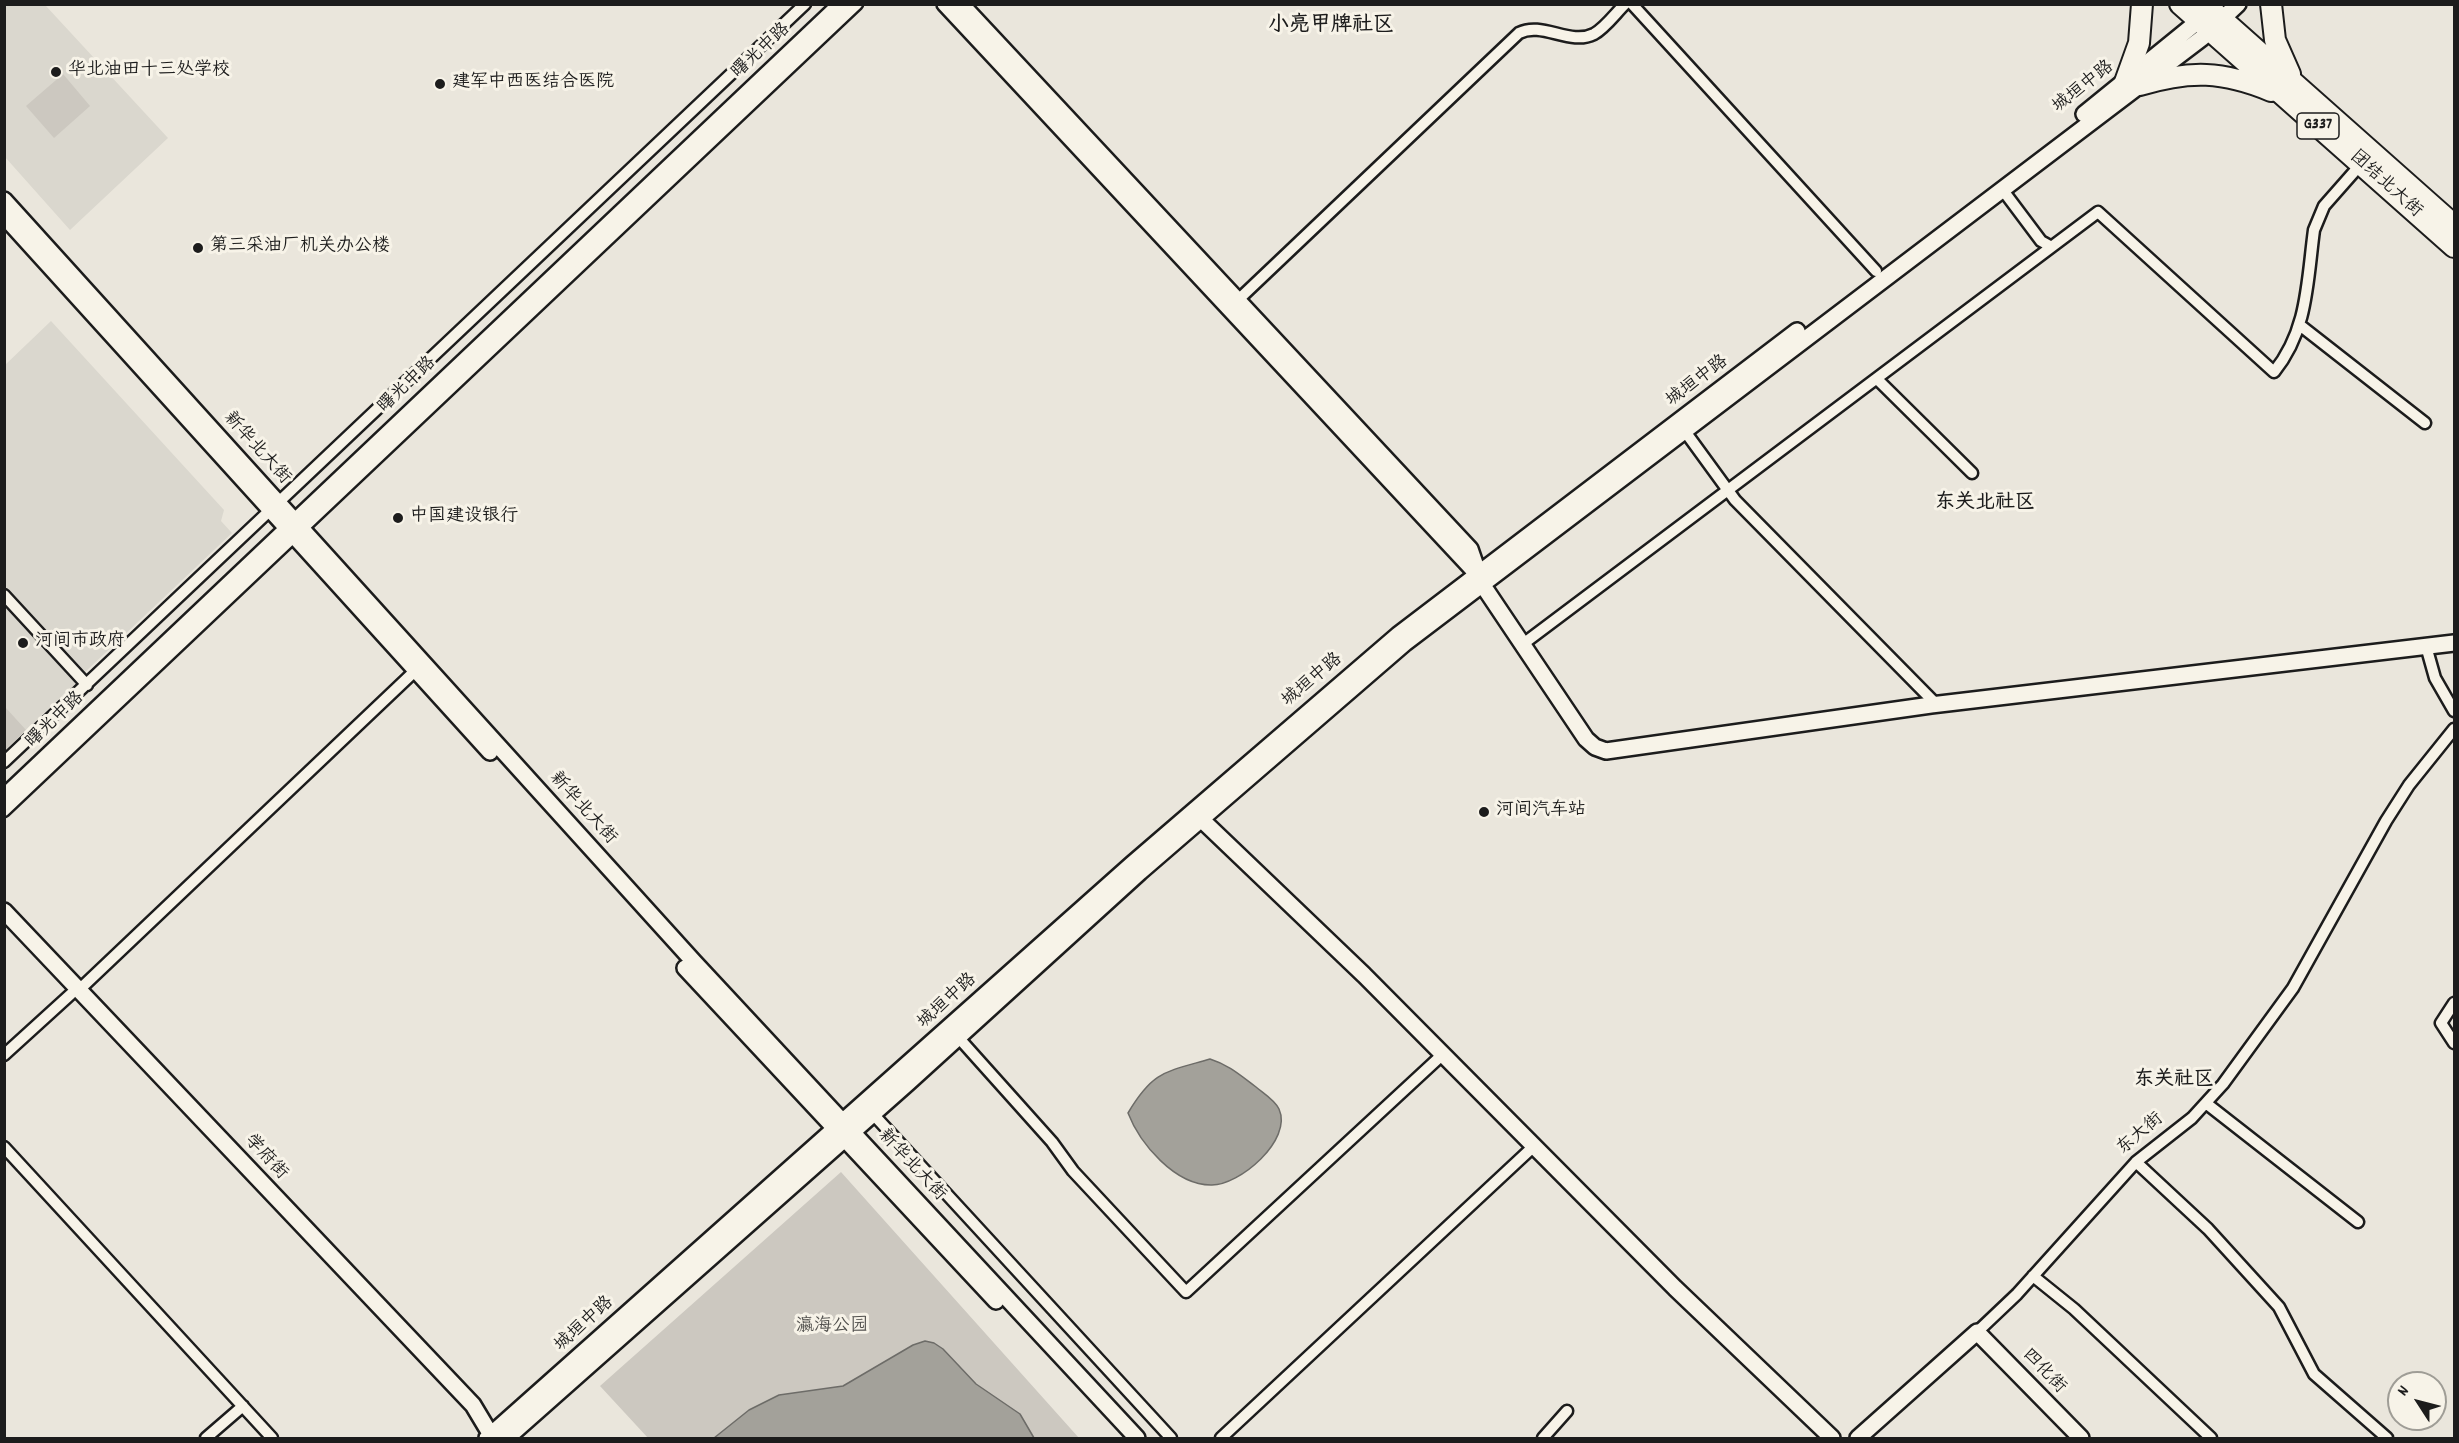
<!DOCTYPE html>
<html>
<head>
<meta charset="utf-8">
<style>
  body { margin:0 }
  #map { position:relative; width:2459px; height:1443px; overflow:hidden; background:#eae6dc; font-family:Dekko,sans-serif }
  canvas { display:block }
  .frame { position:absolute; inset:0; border:6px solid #1c1c1c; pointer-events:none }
  .north { position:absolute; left:2387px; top:1371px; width:60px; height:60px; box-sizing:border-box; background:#f7f3e8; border:2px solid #9f9d96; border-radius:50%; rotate:306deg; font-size:16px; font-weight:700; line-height:24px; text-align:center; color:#1c1c1c }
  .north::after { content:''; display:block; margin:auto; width:21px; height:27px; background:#1c1c1c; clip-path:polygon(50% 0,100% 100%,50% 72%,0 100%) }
</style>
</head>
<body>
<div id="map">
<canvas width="2459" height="1443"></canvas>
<div class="frame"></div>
<div class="north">N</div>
</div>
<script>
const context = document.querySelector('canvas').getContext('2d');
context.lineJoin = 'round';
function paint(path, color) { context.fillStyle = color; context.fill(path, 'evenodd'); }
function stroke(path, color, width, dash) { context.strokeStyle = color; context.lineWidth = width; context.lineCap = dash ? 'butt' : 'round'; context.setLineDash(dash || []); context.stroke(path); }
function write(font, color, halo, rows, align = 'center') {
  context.font = font + ' Dekko,"LXGW WenKai TC",sans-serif'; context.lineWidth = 6; context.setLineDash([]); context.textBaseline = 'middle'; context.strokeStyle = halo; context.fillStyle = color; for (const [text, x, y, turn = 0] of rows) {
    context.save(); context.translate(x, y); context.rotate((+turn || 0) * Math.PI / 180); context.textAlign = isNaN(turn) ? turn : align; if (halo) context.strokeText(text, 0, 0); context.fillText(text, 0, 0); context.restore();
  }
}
paint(new Path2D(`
  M5,5H48L46,6L168,138L70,230L5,157Z
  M51,321L224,510L221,521L232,533L84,673L5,589V365Z
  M5,604L77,682L5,750Z`), '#dad7ce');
paint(new Path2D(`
  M63,74L90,106L54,138L26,106Z
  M5,707L26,730L5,750Z
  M841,1172L1079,1438H648L600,1386Z`), '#ccc8c0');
const water = new Path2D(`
  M1210,1059C1229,1065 1240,1075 1256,1087C1263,1093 1275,1100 1279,1109C1293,1140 1239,1186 1211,1185C1175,1185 1140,1144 1128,1113C1153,1071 1165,1072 1210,1059Z
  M925,1341L934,1343L943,1349L976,1384L1020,1414L1034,1438H714L749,1410L779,1395L843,1386L913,1345Z`);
paint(water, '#a3a19a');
stroke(water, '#6d6c68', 1.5);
const street = new Path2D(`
  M1632,4L1876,271
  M2002,189L2041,241L2050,246
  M1238,300L1519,33C1542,21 1570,46 1594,34C1605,28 1615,14 1625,4
  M2301,326L2425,423
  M1877,379L1972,473
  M1684,430L1735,500L1937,705
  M4,595L87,685
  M1523,644L2098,212L2274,372C2308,330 2307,282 2314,230L2324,206L2361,164
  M2426,646L2435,678L2454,711
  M4,762L805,4
  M4,811L857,4
  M79,990L416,670
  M2454,1003L2441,1023L2454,1043
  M958,1037L1052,1142L1073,1171L1186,1292L1442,1055
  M4,1055L71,994
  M2207,1104L2358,1222
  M873,1114L1171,1438
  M4,1147L272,1438
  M2136,1162L2208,1229L2279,1307L2314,1374L2387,1438
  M2033,1276L2074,1309L2211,1438
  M1977,1332L2017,1294L2136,1162L2192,1118L2223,1084L2293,988L2386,821L2409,785L2454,729
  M206,1438L243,1406
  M1221,1438L1533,1147
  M1543,1438L1567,1411`);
const secondary = new Path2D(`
  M945,4L1477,574
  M961,4L1470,549L1482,584L1586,739L1595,747L1606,751L1931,705L2454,643
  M2084,114L2207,14
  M4,200L694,962L1137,1438
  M4,216L490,752
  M4,797L841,4
  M1202,820L1364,975L1675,1288L1832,1438
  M4,911L473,1405L491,1435
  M685,968L996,1301
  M487,1438L1132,864L1398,635L1797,331
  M507,1438L908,1083L1140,872L1405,643L2202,38L2238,4
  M1858,1438L1977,1332L2081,1438`);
const highway = new Path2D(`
  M2180,4L2454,247
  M2205,4L2454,225
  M2271,4L2275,40L2290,74
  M2125,82L2139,43L2142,4
  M2140,85C2190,70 2223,71 2271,91`);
stroke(street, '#1c1c1c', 15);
stroke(secondary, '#1c1c1c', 20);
stroke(highway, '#1c1c1c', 24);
stroke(street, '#f7f3e8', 10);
stroke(secondary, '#f7f3e8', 15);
stroke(highway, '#f7f3e8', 20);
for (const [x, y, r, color] of [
  [56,72,6,"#1c1c1c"],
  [440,84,6,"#1c1c1c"],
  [198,248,6,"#1c1c1c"],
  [398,518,6,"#1c1c1c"],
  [23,643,6,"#1c1c1c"],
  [1484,812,6,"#1c1c1c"]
]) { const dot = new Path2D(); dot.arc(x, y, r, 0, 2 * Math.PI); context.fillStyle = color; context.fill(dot); stroke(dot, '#f7f3e8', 2); }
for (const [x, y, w] of [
  [2318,126,42]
]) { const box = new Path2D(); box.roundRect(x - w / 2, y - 13, w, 26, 4.5); context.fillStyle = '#f7f3e8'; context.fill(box); stroke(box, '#1c1c1c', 1.5); }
write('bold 16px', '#1c1c1c', null, [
  ["G337",2318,126]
]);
write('18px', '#1c1c1c', '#f7f3e8', [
  ["曙光中路",762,52,-43],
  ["城垣中路",2084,88,-38],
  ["团结北大街",2385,185,42],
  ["城垣中路",1698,382,-37],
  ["曙光中路",408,386,-44],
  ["新华北大街",256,449,48],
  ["城垣中路",1313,681,-40],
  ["曙光中路",56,721,-44],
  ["新华北大街",582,809,48],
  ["城垣中路",948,1002,-42],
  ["东大街",2141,1135,-40],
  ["学府街",265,1158,47],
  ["新华北大街",911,1166,47],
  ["城垣中路",585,1325,-42],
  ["四化街",2043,1372,46]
]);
write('18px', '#1c1c1c', '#f7f3e8', [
  ["华北油田十三处学校",68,72],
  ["建军中西医结合医院",452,84],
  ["第三采油厂机关办公楼",210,248],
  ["中国建设银行",410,518],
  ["河间市政府",35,643],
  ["河间汽车站",1496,812]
], 'left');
write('18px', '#51504d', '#f7f3e8', [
  ["瀛海公园",832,1328]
]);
write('bold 20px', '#1c1c1c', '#f7f3e8', [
  ["东关北社区",1985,504],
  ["东关社区",2174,1081]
]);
write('bold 21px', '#1c1c1c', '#f7f3e8', [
  ["小亮甲牌社区",1331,27]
]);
</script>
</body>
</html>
